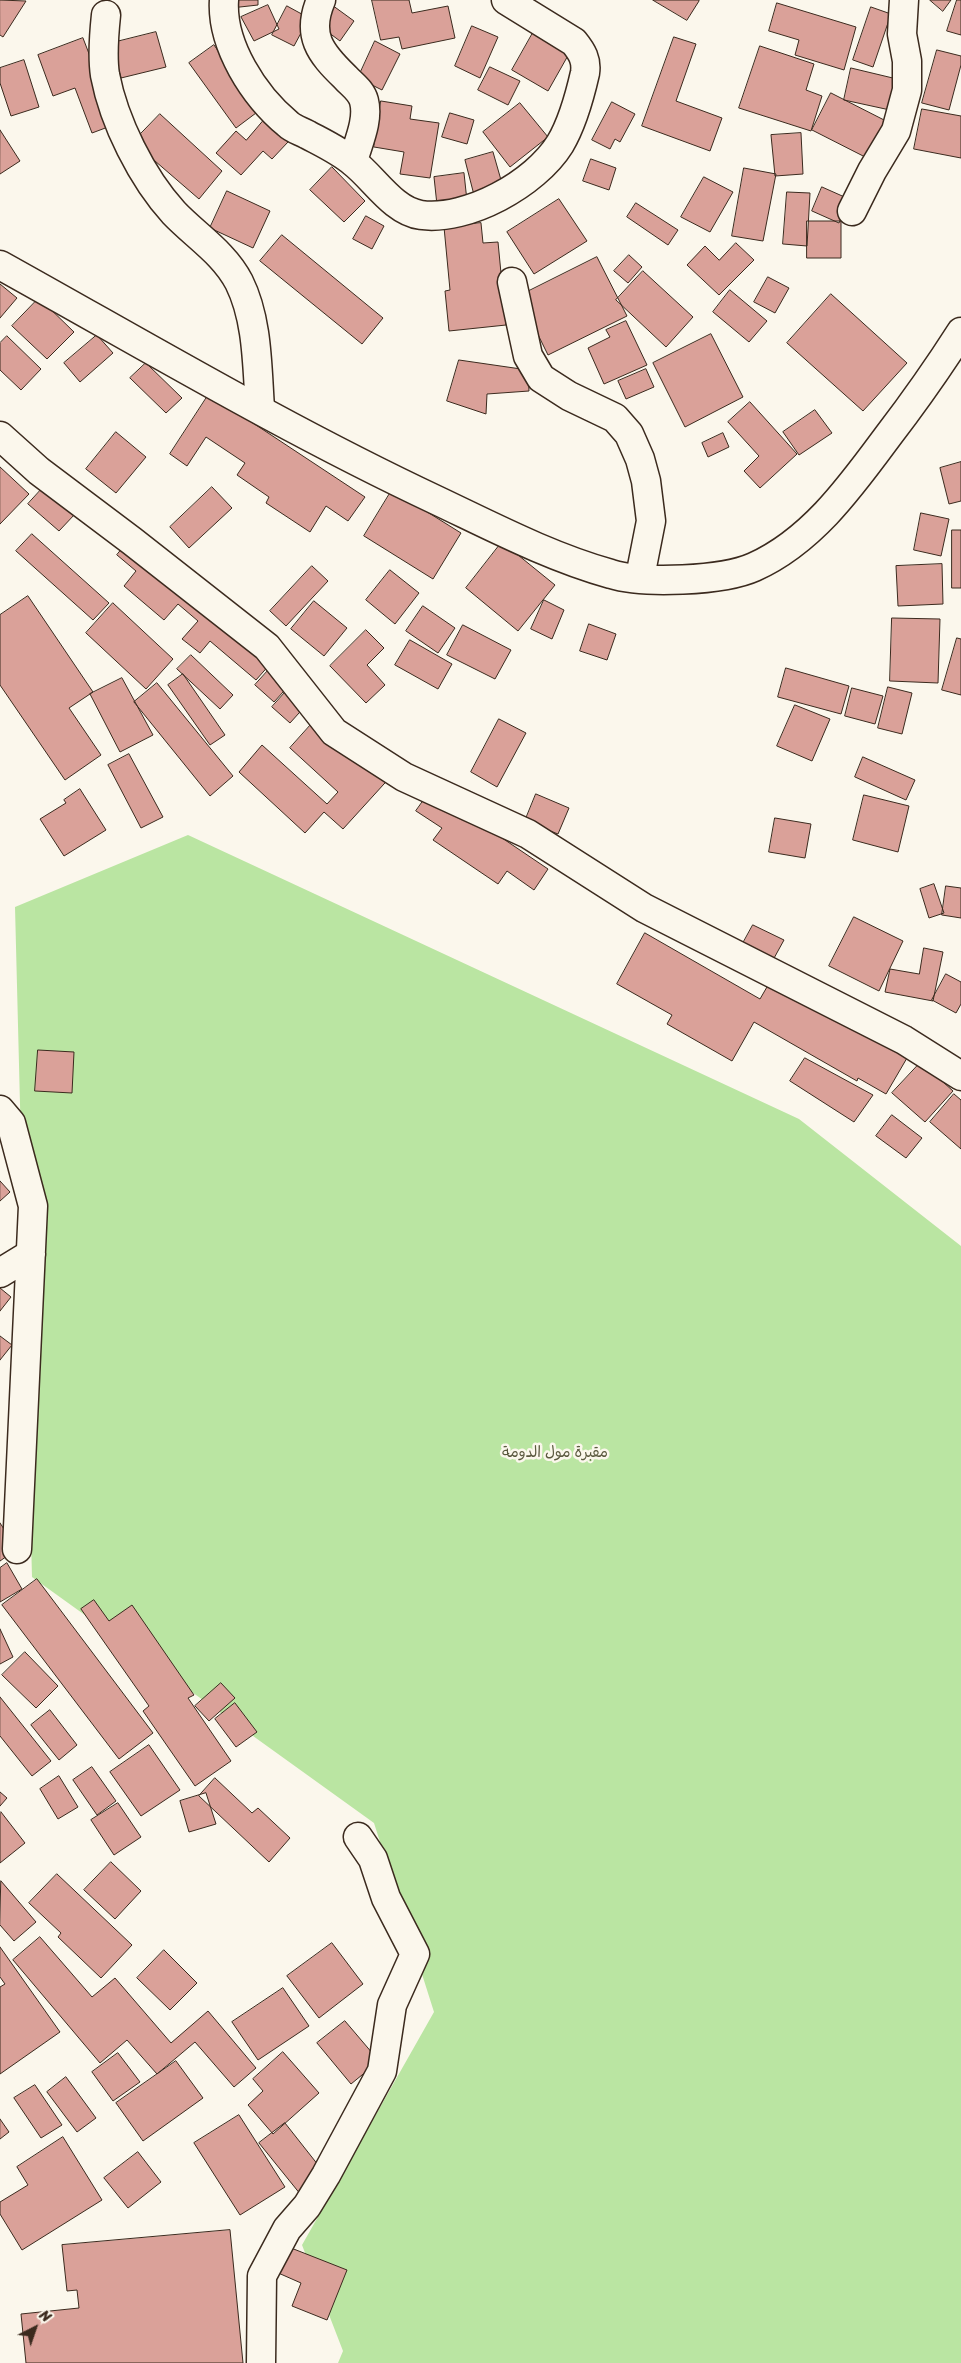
<!DOCTYPE html>
<html>
<head>
<meta charset="utf-8">
<style>
  body { margin:0 }
  #map { position:relative; width:961px; height:2363px; overflow:hidden; background:#fbf7ec; font-family:Sriracha,sans-serif }
  canvas { display:block }
  .north { position:absolute; left:10px; top:2303px; width:50px; height:50px; -webkit-text-stroke:4px #fbf7ec; paint-order:stroke; rotate:41deg; font-size:14px; font-weight:700; line-height:20px; text-align:center; color:#3b2a1e }
  .north::after { content:''; display:block; margin:auto; width:18px; height:22px; background:#3b2a1e; clip-path:polygon(50% 0,100% 100%,50% 72%,0 100%) }
</style>
</head>
<body>
<div id="map">
<canvas width="961" height="2363"></canvas>
<div class="north">N</div>
</div>
<script>
const context = document.querySelector('canvas').getContext('2d');
context.lineJoin = 'round';
function paint(path, color) { context.fillStyle = color; context.fill(path, 'evenodd'); }
function stroke(path, color, width, dash) { context.strokeStyle = color; context.lineWidth = width; context.lineCap = dash ? 'butt' : 'round'; context.setLineDash(dash || []); context.stroke(path); }
function write(font, color, halo, rows, align = 'center') {
  context.font = font + ' Sriracha,"Playpen Sans Arabic",sans-serif'; context.lineWidth = 5; context.setLineDash([]); context.textBaseline = 'middle'; context.strokeStyle = halo; context.fillStyle = color; for (const [text, x, y, turn = 0] of rows) {
    context.save(); context.translate(x, y); context.rotate((+turn || 0) * Math.PI / 180); context.textAlign = isNaN(turn) ? turn : align; if (halo) context.strokeText(text, 0, 0); context.fillText(text, 0, 0); context.restore();
  }
}
paint(new Path2D(`
  M188,835L799,1119L961,1246V2363H338L343,2351L302,2245L434,2012L374,1823L32,1577L15,907Z`), '#bae5a2');
const building = new Path2D(`
  M0,0L26,1L3,37L0,35Z
  M232,0H258V5L231,8Z
  M372,0H409L412,13L448,6L455,38L402,49L399,37L381,40Z
  M653,0H699V1L687,20Z
  M930,0H951L943,11Z
  M957,0H961V35L947,31Z
  M777,3L856,27L844,70L795,55L799,40L769,31Z
  M268,5L279,29L254,41L241,17Z
  M332,5L354,21L340,41L317,24Z
  M287,6L309,18L294,46L272,35Z
  M871,7L891,14L873,67L853,60Z
  M472,26L498,37L480,78L455,66Z
  M534,31L570,52L548,91L512,70Z
  M156,32L166,67L121,78L112,43Z
  M674,37L696,44L676,101L722,118L710,151L642,126Z
  M83,38L116,124L92,133L75,88L53,96L38,55Z
  M375,41L400,54L382,90L358,78Z
  M214,45L260,110L236,128L189,63Z
  M760,46L814,64L806,90L822,96L811,131L739,108Z
  M937,50L961,56V65L949,110L922,103Z
  M24,60L39,107L11,116L0,83V68Z
  M490,67L520,81L508,105L478,90Z
  M851,68L897,79L890,110L844,100Z
  M831,93L890,123L871,160L812,130Z
  M381,101L412,106L410,119L439,123L430,178L400,174L404,152L374,147Z
  M612,102L635,114L620,142L615,139L610,149L592,140Z
  M520,103L548,137L510,167L483,132Z
  M922,109L961,116V158L914,149Z
  M450,113L474,120L467,144L442,137Z
  M160,114L222,171L199,199L133,142Z
  M264,120L288,142L272,159L263,151L241,175L216,153L236,131L246,140Z
  M0,130L20,161L0,174Z
  M801,133L803,174L775,176L771,135Z
  M493,152L503,187L474,195L465,160Z
  M591,159L616,168L609,190L583,181Z
  M332,167L365,201L344,222L310,190Z
  M744,168L776,174L763,241L732,236Z
  M464,173L467,201L437,205L434,177Z
  M704,177L733,192L710,232L681,217Z
  M822,187L849,199L839,223L812,211Z
  M227,191L270,211L253,248L210,228Z
  M787,192L810,193L807,246L783,244Z
  M559,199L587,241L534,274L507,232Z
  M636,203L678,230L668,245L627,217Z
  M366,216L384,226L372,249L353,239Z
  M807,221H841V258H807Z
  M481,223L483,243L498,242L506,325L449,331L445,291L450,290L444,227Z
  M282,235L383,318L362,344L260,261Z
  M736,243L754,260L719,295L687,265L705,246L719,260Z
  M629,255L642,267L628,283L614,271Z
  M597,257L627,316L548,355L519,296Z
  M643,271L693,317L666,347L616,300Z
  M768,277L789,288L775,313L754,302Z
  M0,284L17,298L0,318Z
  M730,290L767,321L749,342L713,312Z
  M831,294L907,363L863,411L787,343Z
  M39,298L74,332L47,359L12,326Z
  M626,321L647,365L604,384L588,348L610,337L606,330Z
  M711,334L743,397L685,427L653,363Z
  M97,335L113,353L80,382L64,363Z
  M7,336L41,369L21,390L0,370V343Z
  M459,360L528,370L529,391L487,394L486,414L447,401Z
  M146,363L182,398L166,413L130,378Z
  M646,369L654,387L626,399L618,381Z
  M209,394L365,497L348,521L326,506L310,532L266,503L269,497L237,475L245,463L206,437L187,466L170,454Z
  M750,402L797,454L760,488L744,471L759,456L728,422Z
  M815,410L832,433L799,455L783,432Z
  M116,432L146,457L116,493L86,469Z
  M723,433L729,447L708,457L702,443Z
  M961,462V501L949,504L940,468Z
  M0,467L29,494L0,524Z
  M60,469L91,497L59,531L28,504Z
  M212,487L232,508L189,548L170,527Z
  M392,490L461,533L433,579L364,536Z
  M921,513L949,519L941,556L914,550Z
  M952,530H961V588H952Z
  M136,532L279,654L256,680L210,641L200,653L182,639L198,621L178,604L164,620L124,586L136,571L117,555Z
  M32,534L109,603L93,620L16,551Z
  M502,542L555,585L518,631L466,588Z
  M942,564L943,604L898,606L896,566Z
  M312,566L328,581L286,626L270,611Z
  M390,570L419,593L395,624L366,600Z
  M28,596L93,692L69,708L101,755L65,780L0,685V615Z
  M544,600L564,610L552,639L531,629Z
  M314,601L347,628L324,656L291,629Z
  M113,603L173,659L146,689L86,633Z
  M423,606L455,628L438,653L406,631Z
  M892,618L940,619L938,683L890,681Z
  M589,624L616,634L607,660L580,651Z
  M463,625L511,650L495,679L447,655Z
  M366,630L384,648L367,665L385,685L366,703L330,666Z
  M957,638L961,639V695L942,690Z
  M410,640L452,664L438,689L395,665Z
  M283,654L302,671L274,702L255,685Z
  M191,655L233,695L220,709L177,669Z
  M786,668L849,686L841,714L778,697Z
  M183,674L225,735L210,745L168,685Z
  M299,677L317,693L290,723L272,707Z
  M122,678L153,735L120,752L90,694Z
  M157,683L233,776L210,796L134,702Z
  M888,687L912,693L902,734L878,728Z
  M852,688L883,696L875,724L845,716Z
  M795,705L830,719L812,761L777,746Z
  M325,709L394,773L343,829L324,812L305,833L239,772L262,745L327,804L338,792L290,748Z
  M499,719L526,733L497,787L471,772Z
  M129,754L163,817L141,828L108,765Z
  M863,757L915,780L906,800L855,777Z
  M80,789L106,830L64,856L40,819L66,803L64,800Z
  M431,790L548,869L534,890L507,871L498,884L433,840L442,828L416,811Z
  M536,794L569,808L558,834L525,821Z
  M864,795L909,806L898,852L853,840Z
  M775,818L811,824L805,858L769,852Z
  M934,884L944,913L929,918L920,889Z
  M946,886L961,888V918L942,915Z
  M854,917L903,941L879,991L829,966Z
  M753,925L784,940L773,960L742,945Z
  M645,933L760,999L771,980L907,1058L886,1094L858,1078L857,1081L754,1022L732,1061L667,1024L672,1015L617,984Z
  M924,948L943,952L933,1001L885,992L890,969L919,974Z
  M946,974L961,982V1004L956,1013L932,1000Z
  M38,1050L74,1052L72,1093L35,1091Z
  M805,1058L873,1095L854,1122L790,1081Z
  M921,1062L953,1091L925,1122L892,1093Z
  M954,1094L961,1100V1149L930,1122Z
  M892,1115L922,1138L906,1158L876,1136Z
  M0,1181L10,1192L0,1201Z
  M0,1288L11,1297L0,1311Z
  M0,1336L12,1345L0,1360Z
  M0,1523L17,1549L0,1561Z
  M7,1563L22,1589L0,1602V1568Z
  M37,1579L153,1733L119,1759L2,1605Z
  M94,1600L109,1621L132,1605L194,1695L188,1698L231,1761L195,1786L143,1711L149,1706L81,1609Z
  M0,1629L13,1657L0,1664Z
  M25,1652L58,1686L36,1708L2,1675Z
  M221,1683L235,1698L209,1721L195,1706Z
  M0,1697L51,1761L32,1776L0,1736Z
  M235,1703L257,1732L236,1747L215,1719Z
  M50,1710L77,1745L59,1760L31,1725Z
  M149,1745L180,1790L141,1816L110,1772Z
  M92,1767L116,1801L97,1815L73,1780Z
  M59,1776L78,1807L58,1819L40,1789Z
  M215,1778L252,1813L258,1808L290,1838L269,1862L199,1796Z
  M0,1792L7,1798L0,1806Z
  M206,1793L216,1824L189,1832L180,1801Z
  M118,1803L141,1837L114,1855L91,1820Z
  M1,1812L25,1843L0,1863V1813Z
  M111,1862L141,1891L115,1919L84,1890Z
  M57,1874L132,1945L101,1978L58,1937L61,1933L29,1903Z
  M1,1881L36,1922L14,1941L0,1925Z
  M40,1937L92,1997L115,1978L171,2043L208,2011L256,2068L234,2087L195,2042L157,2074L127,2040L100,2063L13,1960Z
  M332,1943L363,1984L319,2018L287,1976Z
  M0,1947L60,2032L0,2074V1987L5,1984L0,1977Z
  M164,1950L197,1983L170,2010L137,1978Z
  M283,1988L309,2026L258,2060L232,2022Z
  M345,2021L379,2061L351,2084L317,2043Z
  M283,2052L319,2093L273,2134L248,2105L263,2091L253,2079Z
  M118,2053L140,2082L113,2101L92,2072Z
  M176,2061L203,2098L143,2141L116,2103Z
  M66,2077L96,2118L77,2132L47,2092Z
  M35,2085L62,2125L41,2138L14,2098Z
  M239,2115L285,2187L240,2215L194,2143Z
  M0,2119L9,2132L0,2139Z
  M285,2123L326,2175L301,2195L259,2143Z
  M63,2137L102,2200L22,2250L0,2214V2202L28,2185L17,2167Z
  M138,2152L161,2182L128,2208L104,2178Z
  M230,2230L243,2363H26L21,2314L79,2308L77,2290L67,2291L62,2245Z
  M286,2246L347,2270L327,2320L292,2306L301,2283L276,2272Z`);
paint(building, '#daa199');
stroke(building, '#3b2a1e', 1);
const street = new Path2D(`
  M224,0C221,45 254,96 288,124C293,129 301,131 308,135C323,143 340,151 353,162C374,178 393,211 421,215C468,221 535,184 560,144C572,124 580,95 585,73C587,60 582,52 574,42L506,0
  M321,0C306,35 320,53 345,77C352,85 361,90 364,101C369,120 358,143 353,161
  M106,15C104,34 102,56 105,75C114,122 142,178 174,213C196,236 224,253 239,282C258,320 257,367 260,408
  M852,211L872,171L896,131L907,90V61L902,34L904,0
  M512,282L528,356L541,378L569,396L615,418L629,434L640,459L646,481L651,521L640,577
  M0,436L39,471L132,541L267,647L334,732L404,777L528,834L644,908L904,1040L961,1076
  M0,1110L11,1123L33,1206L17,1549
  M0,1273L31,1254
  M261,2363L262,2276L287,2229L307,2206L326,2175L382,2071L392,2005L415,1954L386,1898L373,1859L358,1837`);
const secondary = new Path2D(`
  M0,265C144,345 287,430 436,500C493,527 550,557 611,574C643,584 723,581 754,567C812,541 851,486 888,436C914,402 938,368 961,332`);
stroke(street, '#3b2a1e', 31);
stroke(secondary, '#3b2a1e', 31);
stroke(street, '#fbf7ec', 28);
stroke(secondary, '#fbf7ec', 28);
write('15px', '#5b593f', '#fbf7ec', [
  ["مقبرة مول الدومة",555,1453]
]);
</script>
</body>
</html>
